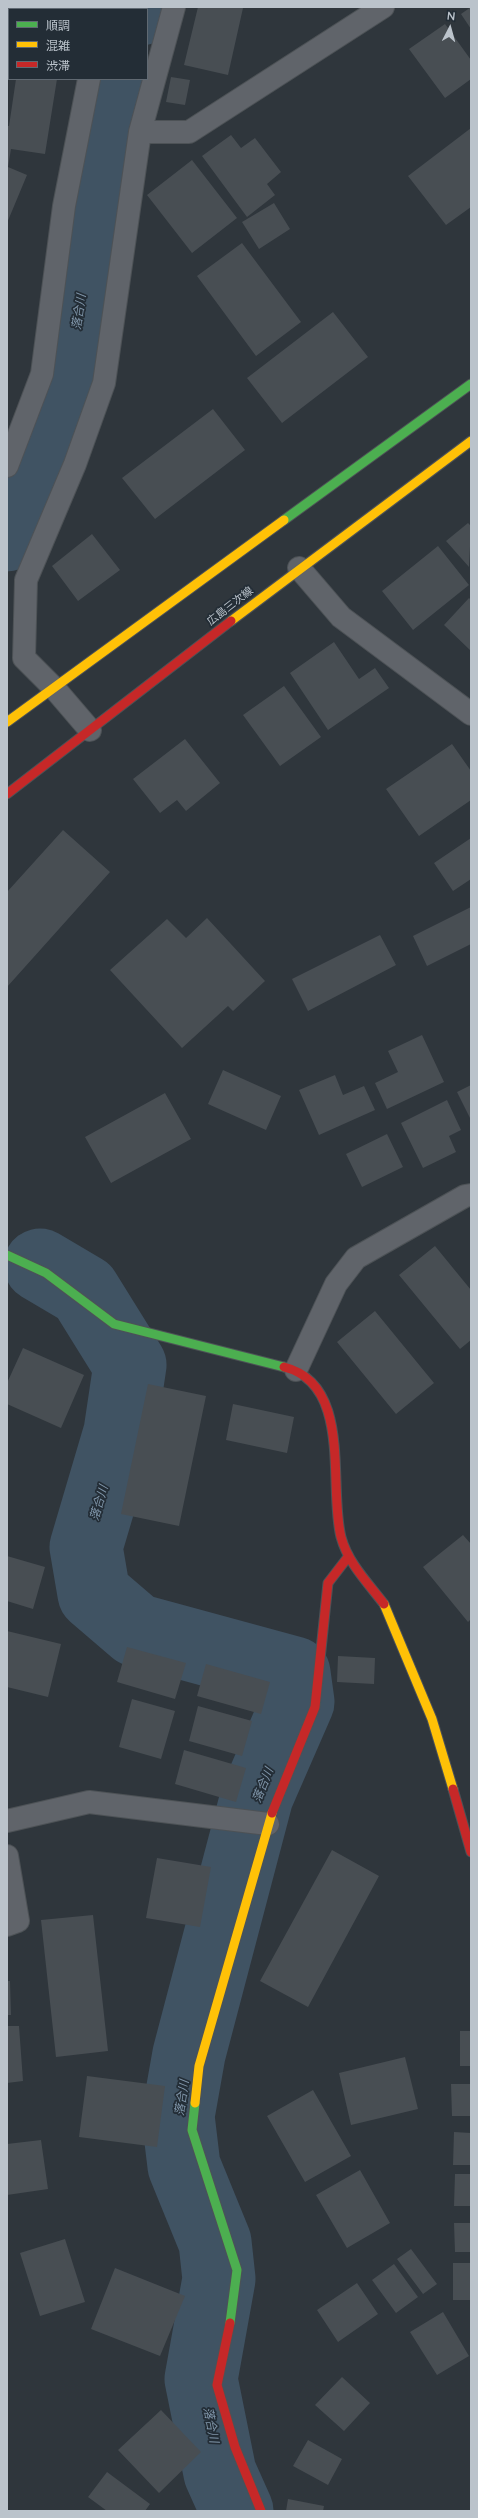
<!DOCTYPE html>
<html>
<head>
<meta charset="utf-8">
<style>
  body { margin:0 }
  #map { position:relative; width:478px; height:2518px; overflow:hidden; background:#2f363c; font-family:Lato,"Noto Sans JP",sans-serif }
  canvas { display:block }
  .frame { position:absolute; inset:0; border:8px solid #bbc3cb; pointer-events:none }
  .legend { position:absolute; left:8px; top:8px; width:140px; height:72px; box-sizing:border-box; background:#232d36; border:1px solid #606972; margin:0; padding:5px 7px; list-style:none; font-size:12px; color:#bbc3cb }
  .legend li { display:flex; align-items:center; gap:8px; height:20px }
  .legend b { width:20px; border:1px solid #606972 }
  .north { position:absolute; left:430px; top:8px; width:40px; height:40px; -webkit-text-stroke:3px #232d36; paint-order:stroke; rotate:6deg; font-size:11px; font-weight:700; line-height:16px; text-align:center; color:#bbc3cb }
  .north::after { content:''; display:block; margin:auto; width:14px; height:18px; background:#bbc3cb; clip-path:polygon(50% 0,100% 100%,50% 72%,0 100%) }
</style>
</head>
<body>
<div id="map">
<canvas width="478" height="2518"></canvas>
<div class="frame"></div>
<ul class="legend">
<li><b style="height:5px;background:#4caf50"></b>順調</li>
<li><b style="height:5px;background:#ffc107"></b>混雑</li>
<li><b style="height:5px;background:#c62828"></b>渋滞</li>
</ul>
<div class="north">N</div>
</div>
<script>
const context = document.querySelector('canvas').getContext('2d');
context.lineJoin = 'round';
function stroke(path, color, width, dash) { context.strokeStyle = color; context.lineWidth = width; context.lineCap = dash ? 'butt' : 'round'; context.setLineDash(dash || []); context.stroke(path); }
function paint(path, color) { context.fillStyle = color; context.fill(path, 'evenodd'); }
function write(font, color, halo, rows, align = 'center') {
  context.font = font + ' Lato,"Noto Sans JP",sans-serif'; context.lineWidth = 3.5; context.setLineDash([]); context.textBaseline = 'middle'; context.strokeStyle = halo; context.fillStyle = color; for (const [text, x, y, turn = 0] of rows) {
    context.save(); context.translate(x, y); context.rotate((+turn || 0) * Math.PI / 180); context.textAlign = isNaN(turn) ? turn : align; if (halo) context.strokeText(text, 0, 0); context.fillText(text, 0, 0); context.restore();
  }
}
stroke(new Path2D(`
  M140,9L141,7
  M7,535L67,401L89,233L120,79
  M40,1265L84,1291L130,1365L120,1432L86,1547L94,1594L136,1630L294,1673L298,1702L257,1796L189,2054L178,2116L184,2166L215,2242L219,2279L201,2379L220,2473L237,2511`), '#405363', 73);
paint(new Path2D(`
  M198,7L243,8L228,75L184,65Z
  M471,7V29L461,14Z
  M445,24L471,60V79L445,98L409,49Z
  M171,77L190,80L185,105L166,102Z
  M16,79H57L45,154L11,149L8,167L27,175L7,223V126H9Z
  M471,128V207L446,225L408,176Z
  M231,135L241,148L255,138L281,172L267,184L275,195L247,217L202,156Z
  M192,160L237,218L192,253L147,195Z
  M274,203L290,229L259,249L242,222Z
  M242,243L301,322L256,356L197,276Z
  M333,312L368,357L282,423L247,378Z
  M213,409L245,450L155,519L122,478Z
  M468,523L471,526L469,567L446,541Z
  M92,534L120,570L78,601L52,566Z
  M438,546L469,585L413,630L382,591Z
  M469,598L471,600V651L444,625Z
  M334,642L359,679L375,668L389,688L328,730L290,673Z
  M284,686L321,737L280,766L243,715Z
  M185,739L220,783L186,811L177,800L160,813L133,779Z
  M452,744L471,771V800L419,836L386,789Z
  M63,830L110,872L7,987V892Z
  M471,838V879L453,891L434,863Z
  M471,907V944L427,966L413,936Z
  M207,918L265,981L233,1011L228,1006L182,1048L110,970L167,919L186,938Z
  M380,935L396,965L308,1011L292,979Z
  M422,1035L444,1082L387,1109L375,1083L398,1072L388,1051Z
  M223,1070L281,1096L266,1130L208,1104Z
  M335,1075L343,1095L364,1086L375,1110L319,1135L299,1090Z
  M471,1085V1120L457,1092Z
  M165,1093L191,1139L111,1183L85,1137Z
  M447,1100L461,1130L449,1136L456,1152L423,1168L401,1123Z
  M387,1134L403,1167L362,1187L346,1154Z
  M435,1246L471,1290V1340L460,1349L399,1275Z
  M375,1311L434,1383L396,1414L337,1342Z
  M23,1348L84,1375L61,1428L7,1404V1383Z
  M148,1384L206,1396L179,1526L121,1514Z
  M233,1404L294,1417L287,1453L226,1440Z
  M463,1535L471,1544V1619L468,1622L423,1567Z
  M7,1556L45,1567L33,1609L7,1601Z
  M7,1631L61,1644L48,1697L7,1687Z
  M127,1647L186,1663L175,1699L117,1682Z
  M338,1656L375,1658L374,1684L337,1682Z
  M206,1664L270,1682L261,1714L197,1696Z
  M132,1699L175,1711L161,1759L119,1747Z
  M198,1706L252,1721L242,1756L189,1741Z
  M184,1750L246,1768L236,1802L175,1784Z
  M332,1850L379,1876L308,2007L260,1981Z
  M157,1858L211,1867L200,1927L146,1918Z
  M93,1915L108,2051L56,2057L41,1920Z
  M7,1981H10L11,2015H7Z
  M7,2026H19L23,2081L7,2083Z
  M460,2031H471V2066H460Z
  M405,2057L418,2109L351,2125L339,2073Z
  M87,2076L165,2086L157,2147L79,2137Z
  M451,2084H471V2116H452Z
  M313,2090L351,2156L305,2182L267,2116Z
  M454,2132L471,2133V2165H453Z
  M41,2140L48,2189L7,2195V2144Z
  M360,2170L390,2223L347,2248L316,2195Z
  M455,2174H471V2206H454Z
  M454,2223H471V2252H455Z
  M65,2239L85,2302L40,2316L20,2253Z
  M411,2249L437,2284L423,2294L397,2259Z
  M453,2263H471V2300H453Z
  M394,2264L418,2297L396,2313L372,2280Z
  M115,2268L185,2296L160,2356L91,2329Z
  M357,2283L378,2314L338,2342L317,2310Z
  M443,2312L469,2356L437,2375L410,2332Z
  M342,2377L370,2403L344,2431L315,2405Z
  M161,2410L201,2452L159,2493L118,2450Z
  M308,2440L342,2459L328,2485L293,2466Z
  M107,2472L150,2504L145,2511H107L88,2497Z
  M288,2499L324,2506L323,2511H286Z`), '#484e53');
const street = new Path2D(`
  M110,9V7
  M140,132H189L383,7
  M7,466L42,374L64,206L89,79
  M299,568L341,617L471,714
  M90,730L54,688L24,658L26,580L75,464L104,383L140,132L174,7
  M296,1370L336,1284L356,1258L465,1196L471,1195
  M7,1821L89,1802L268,1824
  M7,1856L18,1921L7,1925`);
const fast = new Path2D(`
  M284,520L471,384
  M7,1255L46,1273L114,1324L284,1367
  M195,2103L192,2130L237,2270L230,2323`);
const slow = new Path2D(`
  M231,621L471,441
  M7,722L284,520
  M384,1604L432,1719L453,1789
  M195,2103L199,2066L272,1813`);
const jam = new Path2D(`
  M7,794L231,621
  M284,1367C353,1384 328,1486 341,1537C348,1563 368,1583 384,1604
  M453,1789L471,1852
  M272,1813L315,1707L328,1583L348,1557
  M230,2323L217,2385L235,2447L261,2511`);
stroke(street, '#4d5256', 24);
stroke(fast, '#4d5256', 11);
stroke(slow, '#4d5256', 11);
stroke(jam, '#4d5256', 11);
stroke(street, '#60646a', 22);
stroke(fast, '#4caf50', 9);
stroke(slow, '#ffc107', 9);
stroke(jam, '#c62828', 9);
write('11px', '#bbc3cb', '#232d36', [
  ["広島三次線",230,606,-38]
]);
write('italic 12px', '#8096aa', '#232d36', [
  ["落合川",79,312,-82],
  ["落合川",99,1503,-74],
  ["落合川",263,1785,-68],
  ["落合川",182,2098,-82],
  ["落合川",211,2425,79]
]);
</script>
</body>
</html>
